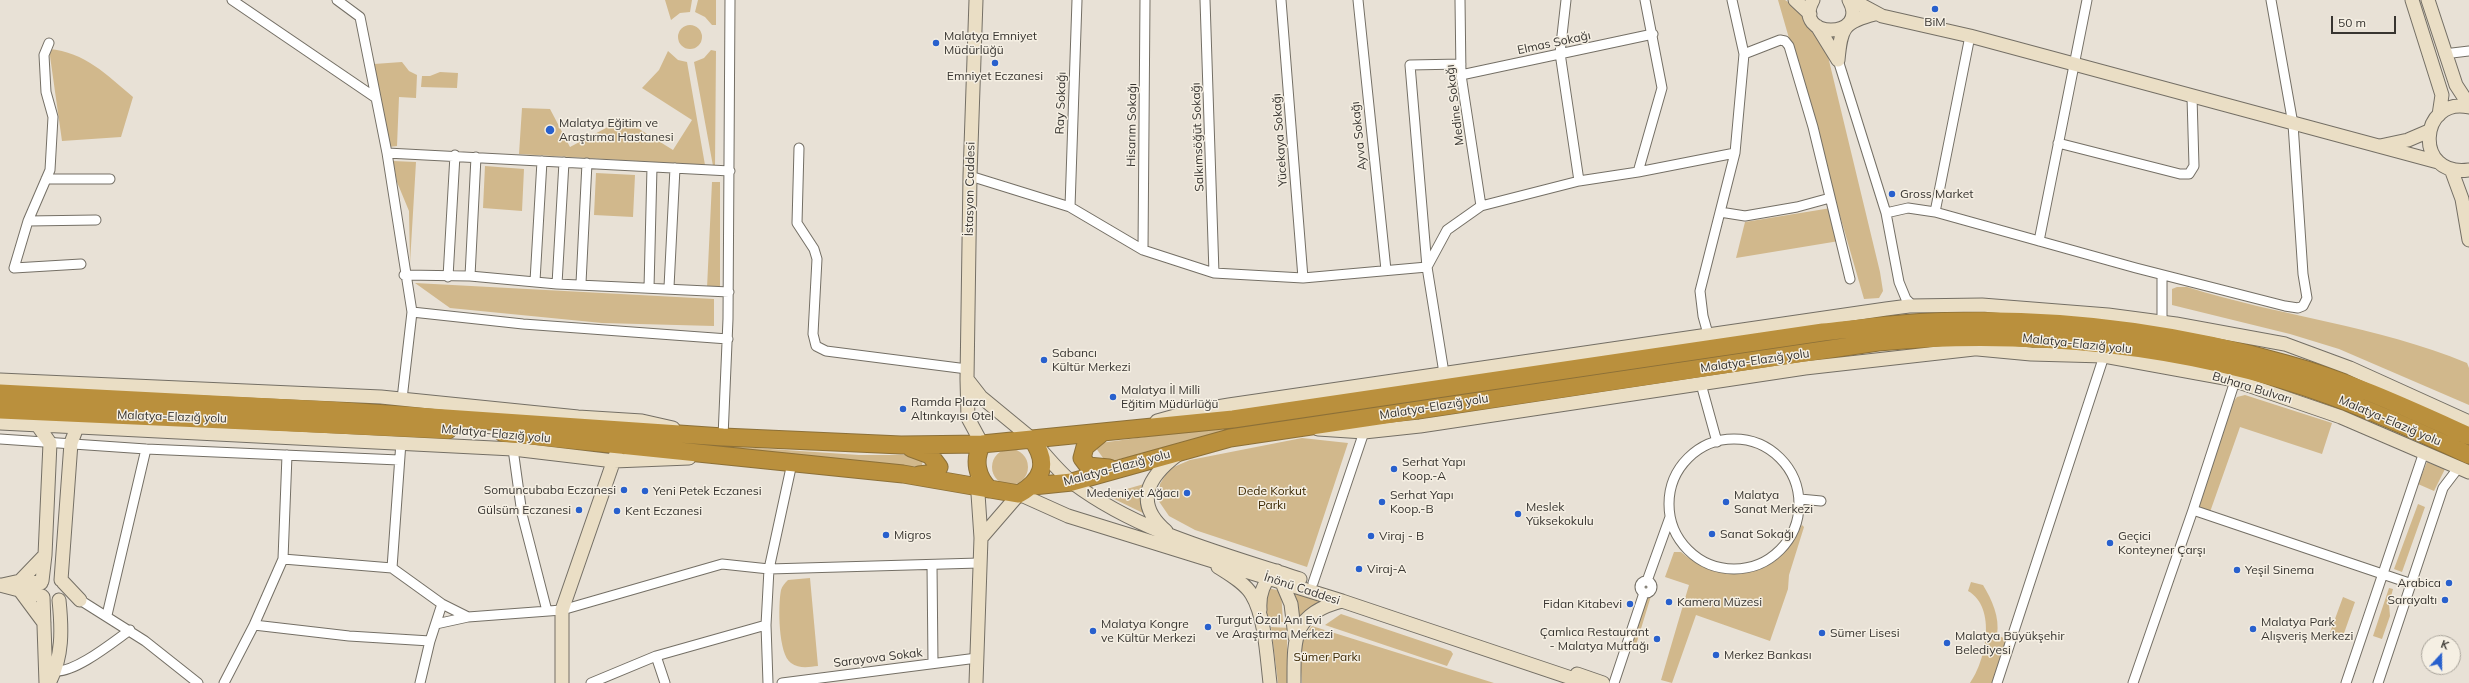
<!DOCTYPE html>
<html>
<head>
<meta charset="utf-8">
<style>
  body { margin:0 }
  #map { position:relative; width:2469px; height:683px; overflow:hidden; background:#e8e1d6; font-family:Mulish,sans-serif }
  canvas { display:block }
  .north { position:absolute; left:2421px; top:635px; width:40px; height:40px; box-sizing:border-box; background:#f5efe3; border:1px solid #a9a49b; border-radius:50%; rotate:21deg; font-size:11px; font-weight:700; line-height:16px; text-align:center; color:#373430 }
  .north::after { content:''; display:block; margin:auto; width:14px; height:18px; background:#2860cd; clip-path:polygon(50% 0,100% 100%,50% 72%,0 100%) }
  .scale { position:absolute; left:2331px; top:16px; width:65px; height:18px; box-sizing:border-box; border:2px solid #373430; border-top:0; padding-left:5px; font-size:12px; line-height:14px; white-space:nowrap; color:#373430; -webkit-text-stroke:3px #f5efe3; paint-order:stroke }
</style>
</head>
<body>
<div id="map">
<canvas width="2469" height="683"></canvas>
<div class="north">K</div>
<div class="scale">50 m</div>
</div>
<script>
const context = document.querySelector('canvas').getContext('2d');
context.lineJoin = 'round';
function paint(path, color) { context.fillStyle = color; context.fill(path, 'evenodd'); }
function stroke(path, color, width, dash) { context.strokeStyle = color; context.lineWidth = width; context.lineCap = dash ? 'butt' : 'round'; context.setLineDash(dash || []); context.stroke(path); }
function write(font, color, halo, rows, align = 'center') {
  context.font = font + ' Mulish,sans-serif'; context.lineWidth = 3; context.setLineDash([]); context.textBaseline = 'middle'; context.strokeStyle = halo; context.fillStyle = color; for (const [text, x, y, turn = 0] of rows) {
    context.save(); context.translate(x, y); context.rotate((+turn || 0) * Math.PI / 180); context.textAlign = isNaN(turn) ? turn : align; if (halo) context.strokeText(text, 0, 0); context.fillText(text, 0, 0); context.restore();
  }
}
paint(new Path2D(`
  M665,0H692L690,12L680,13L671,20Z
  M698,0H716V25H712L705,17L695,12Z
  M1778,0H1785L1798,8L1825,44L1880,272L1883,291L1879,298L1864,299Z
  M678 37a12 12 0 1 1 24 0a12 12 0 1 1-24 0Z
  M49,49C85,52 107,75 133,97L121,137L62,141Z
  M711,50L716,51L715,166H713L694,62L704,58Z
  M668,51L678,60L687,62L705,165L519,154L522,108L550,109L570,147L623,119L673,150L692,120L642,88L659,70Z
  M402,62L409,71L417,75L416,98L399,97L397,146L389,147L374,64Z
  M440,72L458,73L457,88L421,87L422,76H430Z
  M393,161L416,162L410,263L409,211L397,182Z
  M485,166L524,169L522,211L483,208Z
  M596,173L635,175L633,217L594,215Z
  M712,182H720V287L707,288Z
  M1831,208L1839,241L1736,258L1745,222Z
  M415,283L714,299V326L602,323L450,308Z
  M2177,287H2187C2279,316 2378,326 2467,363L2469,368V405L2339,349L2290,334L2172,305V289Z
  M2245,395L2332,423L2322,454L2240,427L2210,512L2197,507L2234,401L2237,397Z
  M1445,396V401L1219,437L1106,462L1093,444Z
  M1302,438L1348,443L1307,567L1195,530L1169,516L1158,500L1160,484L1169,469L1190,460Z
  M637,440L859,455H923L922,467L637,446Z
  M992 467a18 18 0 1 1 36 0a18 18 0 1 1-36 0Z
  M2427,462L2445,469L2434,491L2418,484Z
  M1144,484L1142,500L1145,514L1106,495Z
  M2418,504L2425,507L2402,572L2394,569Z
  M1802,525L1804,527L1789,575L1788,589L1770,641L1696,615L1672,683L1661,680L1689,585L1665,577L1674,552H1681C1707,575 1754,582 1781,556C1790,547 1796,536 1802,525Z
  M810,578L818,666C809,667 799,669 791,663C778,654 778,605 781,590C782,586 785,583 788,580Z
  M1971,582L1983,585C1992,600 2000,617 1997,635L2008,640L1993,683H1970C1986,661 1997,607 1968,591Z
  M1268,588L1281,591L1283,622L1267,621L1263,594Z
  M2389,588L2393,589L2389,604L2390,616L2382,639L2373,636Z
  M1290,589L1326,600L1297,620Z
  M1651,596L1636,645L1631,643L1646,597Z
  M2343,597L2355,602L2342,639L2340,641L2328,638Z
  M1341,614L1451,651L1453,654L1447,666L1325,625Z
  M1312,626L1494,683H1302C1301,661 1296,642 1312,626Z
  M1271,627L1290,628L1287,639L1288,683H1278Z`), '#d1b88c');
const street = new Path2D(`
  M232,0L376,98
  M337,0L360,17L387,153L412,312L402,399
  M1205,0L1214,273
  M1281,0L1303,278
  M1358,0L1386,270
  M1460,0L1461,75L1481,206
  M1566,0L1560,53L1579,181
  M49,43L44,55L46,92L53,117L50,170L28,221L14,268L81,264
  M1744,54L1780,40L1785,41L1789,46L1813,127L1850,279
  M2444,54L2469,51
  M1838,60L1886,213L1899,282L1906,299L1913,306
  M1461,75L1653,34
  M2058,143L2180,174H2189L2194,166L2192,97
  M799,148L797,223L814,249L817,259L813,334L816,346L826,351L967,369
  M387,153L730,171
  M1638,172L1662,88L1645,0
  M970,176L1070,207L1143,250L1214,273L1303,278L1427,267L1447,230L1481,206L1579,181L1638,172L1735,153
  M46,179H110
  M1070,207L1077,0
  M1720,212L1745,216L1797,207L1830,198
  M1935,212L1970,36
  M1886,213L1908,208L1935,212L2136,268L2285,306L2298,308L2303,306L2307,298L2303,274L2293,124L2271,0
  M28,221L96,220
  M2039,241L2087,0
  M1143,250L1145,0
  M404,275L470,276L557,284L729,292
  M2162,275V322
  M470,276L476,157
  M448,277L455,155
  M535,281L542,161
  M581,283L587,163
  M557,284L564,162
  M669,287L675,168
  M649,288L652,167
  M412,312L523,324L728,339
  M1708,334L1703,316L1700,291L1735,153L1744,54L1732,0
  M1444,373L1427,267L1410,65L1461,64
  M1701,384L1717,442
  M723,437L728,319L730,0
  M0,439L146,449L399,460
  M1669 504a65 65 0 1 1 130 0a65 65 0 1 1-130 0Z
  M513,449L522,514L547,611
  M1800,499L1821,501
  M2193,510L2412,584
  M283,559L392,568L401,442
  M932,565L933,663
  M392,568L442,604L468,617L562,610L722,564L769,569L979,563
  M1640 587a6 6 0 1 1 12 0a6 6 0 1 1-12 0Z
  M1647,581L1670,517
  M1313,583L1364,432
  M80,600L145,641L198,683
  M107,615L146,449
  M436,624L468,617
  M254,625L349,636L430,641
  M656,656L665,683
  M55,671C75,673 113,642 130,630
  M224,683L254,625L283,559L287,455
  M420,683L430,641L442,604
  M591,683L656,656L766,625
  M768,683L766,625L769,569L792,463
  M782,683L977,658
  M1614,683L1644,593
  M1997,683L2104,356
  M2133,683L2193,510L2235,381
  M2346,683L2424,452
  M2378,683L2443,488L2459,467`);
const secondary = new Path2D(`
  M976,0L970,176L967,379L968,418L982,444
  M1795,0L1810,14
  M1813,0C1791,40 1871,40 1849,0
  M1852,0L1882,16L1970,36L2438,162
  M2412,0L2442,95L2439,115
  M2428,0L2456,85L2469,105
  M1817,26L1838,60
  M1838,60C1841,28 1843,22 1875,14
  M2469,107C2419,96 2413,178 2469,170
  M2380,146L2408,140L2429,131
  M2451,169L2462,199L2469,240
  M1967,348L2031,354L2104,356L2230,379L2341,417L2469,472
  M967,379L981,397L1032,439
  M0,380L381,397L578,417L642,421L673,428
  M1157,421L1193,411L1229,405L1886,309L1909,306L1982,305L2108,315L2176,324L2285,344L2350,368L2469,422
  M0,423L513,449L614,461L689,458
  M38,426L50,443L45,555L42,581
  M1318,429L1364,432L1420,426L1805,368L1974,349
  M1039,448C1050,460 1061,474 1073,483C1140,533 1222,553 1300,579
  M1166,531C1133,503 1148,477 1177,455
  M981,538L1019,494L1068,516L1342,601L1586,683
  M1218,567C1229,574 1245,583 1252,595C1265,616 1267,658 1270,683
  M61,580L71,443L77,427
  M20,581L45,555
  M63,582L80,600
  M0,585L42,596
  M2,585L20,581L41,583
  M21,592L44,623
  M43,597L46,683
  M1260,610C1259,594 1263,581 1277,571L1291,604L1295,637
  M1577,674L1603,683
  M49,683C63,657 62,629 59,600
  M562,683V610L616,454
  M976,683L981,538L977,479
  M1294,683C1294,638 1292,614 1342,601`);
const highway = new Path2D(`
  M0,393L329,410L723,437L901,445L982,444L1233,419L1823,332C1870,327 1916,321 1963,321C2072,319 2181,334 2286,364C2349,381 2409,409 2469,436
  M0,410L448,430
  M1103,432L1085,447L1082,458L1088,466L1109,468
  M503,433L903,474L1019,494C1043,480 1049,463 1032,439
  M982,444C973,460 977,477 989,489
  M911,448L930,455L939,467L936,473L919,475
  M1033,486L1072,482L1230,438L1878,342C2029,329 2188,344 2331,396C2378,413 2424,434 2469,455`);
stroke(street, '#746f65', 11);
stroke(secondary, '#746f65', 15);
stroke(highway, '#8c7038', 19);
stroke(street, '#fff', 9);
stroke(secondary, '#eadec5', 13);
stroke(highway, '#ba903d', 17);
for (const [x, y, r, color] of [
  [1935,9,4,"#2860cd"],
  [936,43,4,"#2860cd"],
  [995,63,4,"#2860cd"],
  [550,130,5,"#2860cd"],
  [1892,194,4,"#2860cd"],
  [1044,360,4,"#2860cd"],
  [1113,397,4,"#2860cd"],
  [903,409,4,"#2860cd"],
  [1394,469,4,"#2860cd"],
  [624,490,4,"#2860cd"],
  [645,491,4,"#2860cd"],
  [1187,493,4,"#2860cd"],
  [1382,502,4,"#2860cd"],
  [1726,502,4,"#2860cd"],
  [579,510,4,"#2860cd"],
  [617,511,4,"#2860cd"],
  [1518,514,4,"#2860cd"],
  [1712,534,4,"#2860cd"],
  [886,535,4,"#2860cd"],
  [1371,536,4,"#2860cd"],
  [2110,543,4,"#2860cd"],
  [1359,569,4,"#2860cd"],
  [2237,570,4,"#2860cd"],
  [2449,583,4,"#2860cd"],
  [2445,600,4,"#2860cd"],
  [1669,602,4,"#2860cd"],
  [1630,604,4,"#2860cd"],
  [1208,627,4,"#2860cd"],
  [2253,629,4,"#2860cd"],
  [1093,631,4,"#2860cd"],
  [1822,633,4,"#2860cd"],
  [1657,639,4,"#2860cd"],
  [1947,643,4,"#2860cd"],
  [1716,655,4,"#2860cd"]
]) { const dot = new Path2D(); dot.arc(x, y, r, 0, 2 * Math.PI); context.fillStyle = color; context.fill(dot); stroke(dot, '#f5efe3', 1.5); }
write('12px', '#373430', '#f5efe3', [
  ["BiM",1935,22,"center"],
  ["Malatya Emniyet",944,36],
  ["Müdürlüğü",944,50],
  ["Emniyet Eczanesi",995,76,"center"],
  ["Malatya Eğitim ve",559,123],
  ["Araştırma Hastanesi",559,137],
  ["Gross Market",1900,194],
  ["Sabancı",1052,353],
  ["Kültür Merkezi",1052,367],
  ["Malatya İl Milli",1121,390],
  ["Eğitim Müdürlüğü",1121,404],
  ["Ramda Plaza",911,402],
  ["Altınkayısı Otel",911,416],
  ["Serhat Yapı",1402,462],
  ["Koop.-A",1402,476],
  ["Somuncubaba Eczanesi",616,490,"right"],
  ["Yeni Petek Eczanesi",653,491],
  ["Medeniyet Ağacı",1179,493,"right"],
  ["Serhat Yapı",1390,495],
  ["Koop.-B",1390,509],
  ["Malatya",1734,495],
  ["Sanat Merkezi",1734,509],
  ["Meslek",1526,507],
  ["Yüksekokulu",1526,521],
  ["Gülsüm Eczanesi",571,510,"right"],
  ["Kent Eczanesi",625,511],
  ["Sanat Sokağı",1720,534],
  ["Migros",894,535],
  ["Viraj - B",1379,536],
  ["Geçici",2118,536],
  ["Konteyner Çarşı",2118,550],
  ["Viraj-A",1367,569],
  ["Yeşil Sinema",2245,570],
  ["Arabica",2441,583,"right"],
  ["Sarayaltı",2437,600,"right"],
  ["Kamera Müzesi",1677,602],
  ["Fidan Kitabevi",1622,604,"right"],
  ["Turgut Özal Anı Evi",1216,620],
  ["ve Araştırma Merkezi",1216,634],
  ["Malatya Park",2261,622],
  ["Alışveriş Merkezi",2261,636],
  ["Malatya Kongre",1101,624],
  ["ve Kültür Merkezi",1101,638],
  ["Çamlıca Restaurant",1649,632,"right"],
  ["- Malatya Mutfağı",1649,646,"right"],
  ["Sümer Lisesi",1830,633],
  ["Malatya Büyükşehir",1955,636],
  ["Belediyesi",1955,650],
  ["Merkez Bankası",1724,655]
], 'left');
write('12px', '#373430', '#f5efe3', [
  ["Elmas Sokağı",1554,43,-12],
  ["Ray Sokağı",1061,103,-88],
  ["Medine Sokağı",1455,105,-97],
  ["Hisarım Sokağı",1132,125,-89],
  ["Ayva Sokağı",1359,136,-96],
  ["Salkımsöğüt Sokağı",1198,137,-92],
  ["Yücekaya Sokağı",1280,140,-94],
  ["İstasyon Caddesi",970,189,-89],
  ["Malatya-Elazığ yolu",2077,344,6],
  ["Malatya-Elazığ yolu",1755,361,-8],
  ["Buhara Bulvarı",2252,388,17],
  ["Malatya-Elazığ yolu",1434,407,-9],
  ["Malatya-Elazığ yolu",172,417,2],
  ["Malatya-Elazığ yolu",2390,421,23],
  ["Malatya-Elazığ yolu",496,434,5],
  ["Malatya-Elazığ yolu",1117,468,-15],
  ["İnönü Caddesi",1302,589,18],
  ["Sarayova Sokak",878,658,-7]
]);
write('12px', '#3a2700', '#f5efe3', [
  ["Dede Korkut",1272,491],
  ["Parkı",1272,505],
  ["Sümer Parkı",1327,657]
]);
</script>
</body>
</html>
